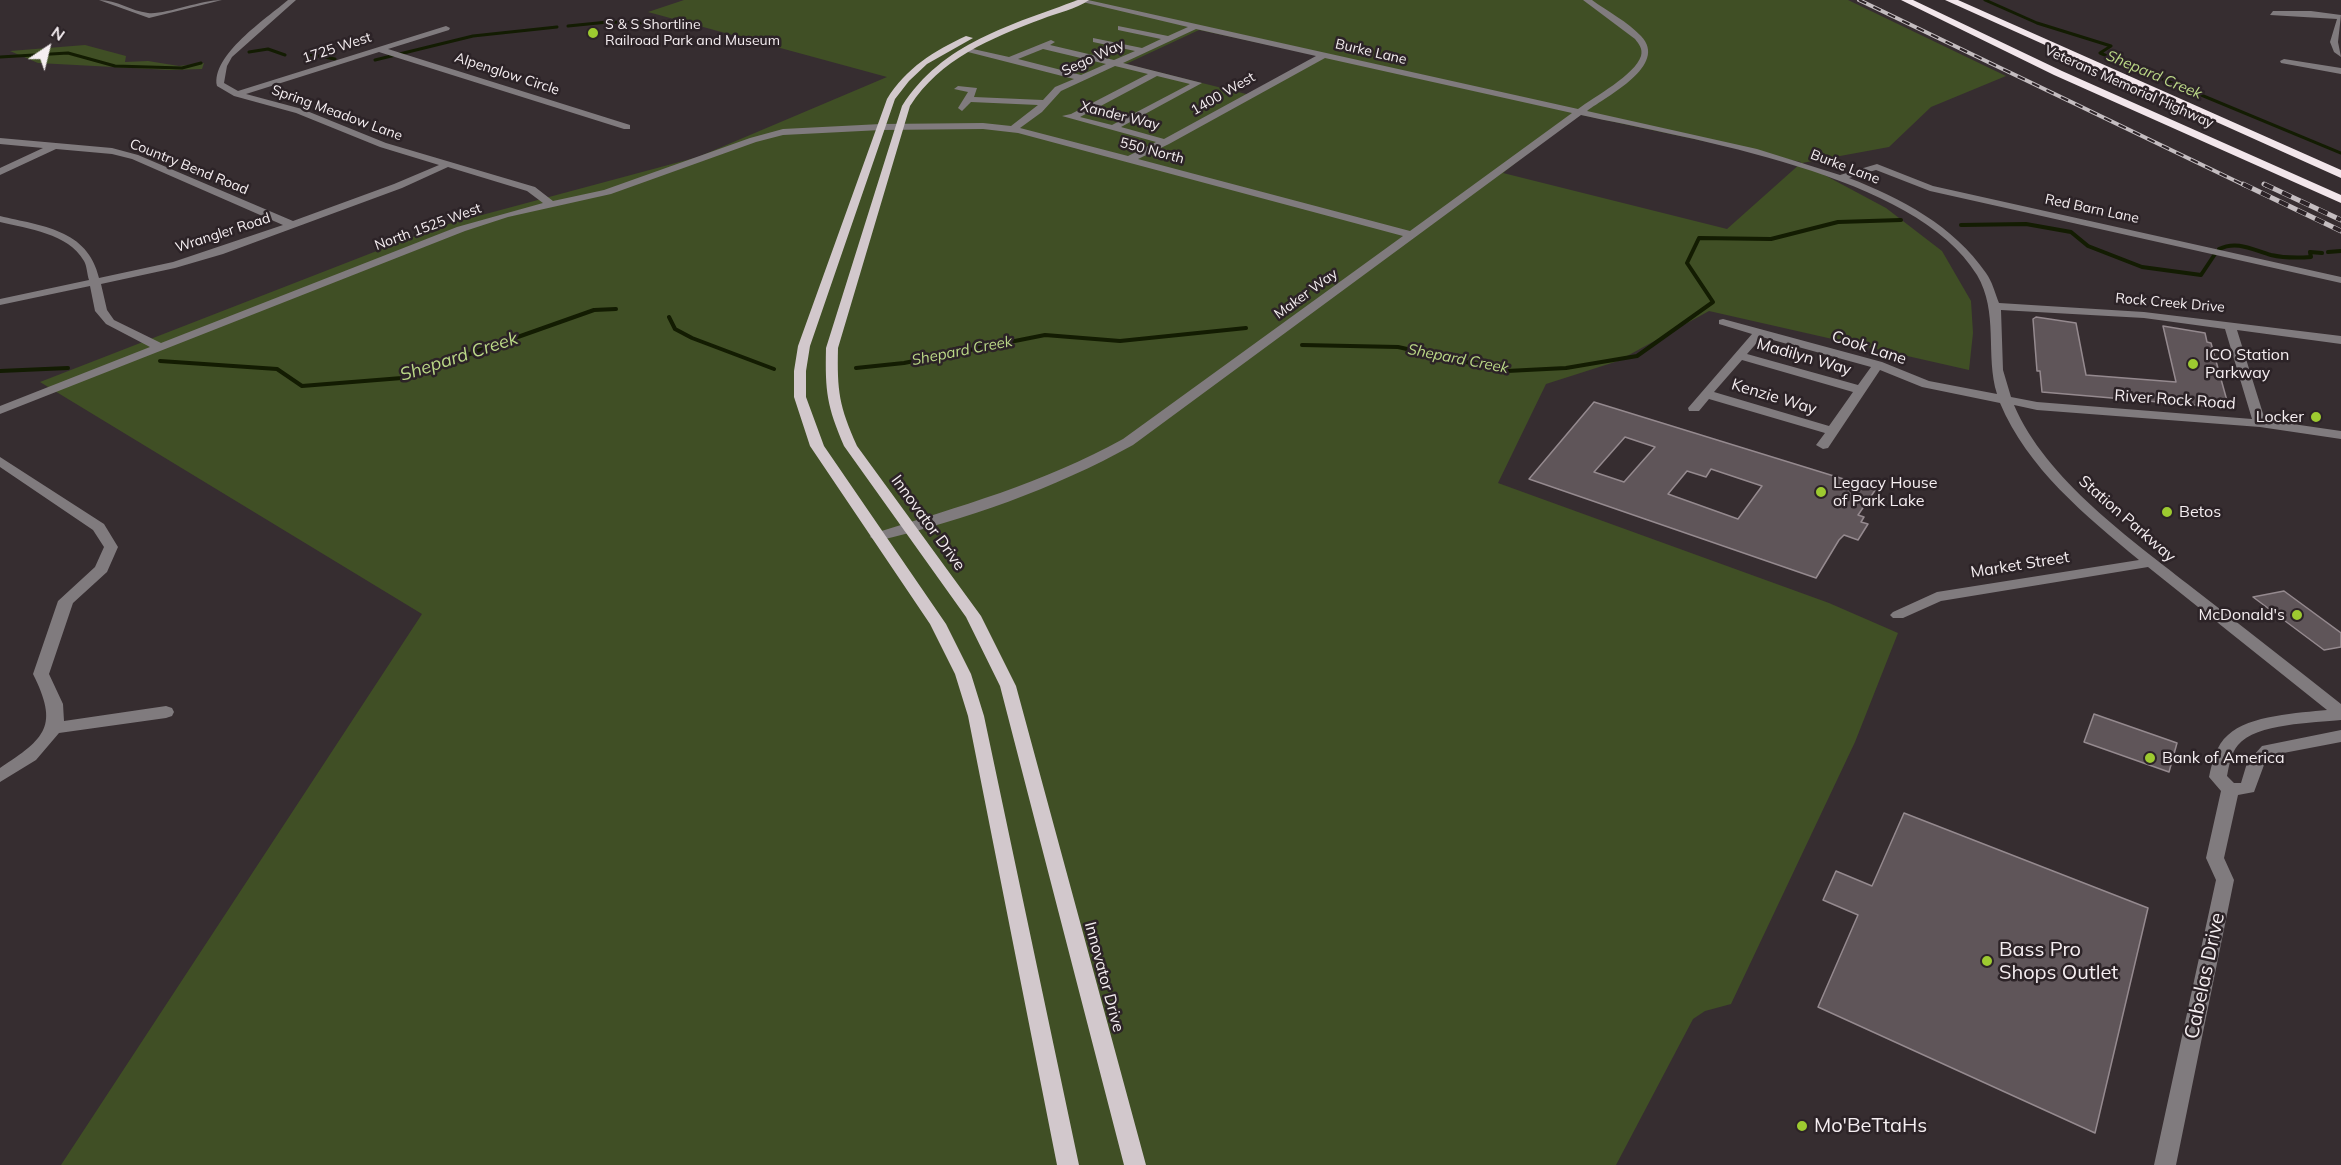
<!DOCTYPE html>
<html>
<head>
<meta charset="utf-8">
<style>
  body { margin:0 }
  #map { position:relative; width:2341px; height:1165px; overflow:hidden; background:#362d30; font-family:Mulish,sans-serif }
  canvas { display:block }
  .north { position:absolute; left:18px; top:18px; width:60px; height:60px; -webkit-text-stroke:4px #2c2327; paint-order:stroke; rotate:35deg; font-size:16px; font-weight:700; line-height:24px; text-align:center; color:#f5eef1 }
  .north::after { content:''; display:block; margin:auto; width:21px; height:27px; background:#f5eef1; clip-path:polygon(50% 0,100% 100%,50% 72%,0 100%) }
</style>
</head>
<body>
<div id="map">
<canvas width="2341" height="1165"></canvas>
<div class="north">N</div>
</div>
<script>
const context = document.querySelector('canvas').getContext('2d');
context.lineJoin = 'round';
function paint(path, color) { context.fillStyle = color; context.fill(path, 'evenodd'); }
function stroke(path, color, width, dash) { context.strokeStyle = color; context.lineWidth = width; context.lineCap = dash ? 'butt' : 'round'; context.setLineDash(dash || []); context.stroke(path); }
function write(font, color, halo, rows, align = 'center') {
  context.font = font + ' Mulish,sans-serif'; context.lineWidth = 5; context.setLineDash([]); context.textBaseline = 'middle'; context.strokeStyle = halo; context.fillStyle = color; for (const [text, x, y, turn = 0] of rows) {
    context.save(); context.translate(x, y); context.rotate((+turn || 0) * Math.PI / 180); context.textAlign = isNaN(turn) ? turn : align; if (halo) context.strokeText(text, 0, 0); context.fillText(text, 0, 0); context.restore();
  }
}
paint(new Path2D(`
  M684,0H1848L2006,76L1931,107L1889,147L1802,163L1886,208L1942,251L1971,301L1973,333L1969,370L1709,311L1618,361L1546,384L1498,483L1829,603L1898,633L1855,742L1731,1004L1705,1011L1693,1019L1616,1165H61L422,614L40,382L441,226L698,157L887,77L648,12ZM1199,30L1320,56L1250,95L1126,64ZM1577,114L1801,162V163L1727,229L1503,173Z
  M85,45L126,56L125,62L148,61L179,66L204,63L202,69L170,70L38,63L10,51Z`), '#404f25');
stroke(new Path2D(`
  M1985,0L2037,23L2111,46L2100,53L2341,153
  M650,20L663,28
  M568,26L608,22L642,23
  M249,52L268,49L285,55
  M307,54L335,59
  M0,57L68,53L115,66L182,68L201,63
  M375,60L473,36L557,27`), '#131c02', 3);
stroke(new Path2D(`
  M1961,225L2026,224L2071,232L2088,246L2142,267L2201,275L2215,254
  M2219,249C2237,240 2253,250 2271,255C2284,258 2298,258 2311,257L2310,252L2322,253
  M2328,252L2341,251
  M669,317L675,329L692,338L774,369
  M1302,345L1398,347L1507,371L1566,368L1637,356L1713,302L1687,263L1699,238L1771,239L1838,222L1901,220
  M160,361L277,369L302,386L402,378L594,310L616,309
  M856,368L904,363L1045,335L1120,341L1246,328
  M0,371L68,368`), '#131c02', 4);
const building = new Path2D(`
  M2036,317L2076,323L2086,375L2176,382L2163,326L2205,333L2207,342L2211,343L2229,408L2042,392L2040,371H2037L2033,319Z
  M1594,402L1876,489L1858,515L1864,517L1861,522L1868,524L1858,540L1844,535L1839,540L1816,578L1529,479ZM1625,437L1655,447L1624,482L1594,472ZM1711,469L1762,486L1738,519L1668,494L1687,471L1706,477Z
  M2284,591L2341,633V647L2324,650L2253,597Z
  M2094,714L2177,743L2169,772L2084,742Z
  M1904,813L2148,908L2095,1133L1818,1007L1858,915L1823,900L1836,871L1872,886Z`);
paint(building, '#5f5559');
stroke(building, '#958a8f', 1.5);
paint(new Path2D(`
  M99,0C117,0 131,11 148,13C165,15 200,0 222,0L149,18Z
  M288,0H296L232,57L227,66L224,83L238,91L446,26L450,28L449,30L388,49L630,125V129H624L379,52L246,94L302,109L386,143L535,187L553,201L604,190L750,138L783,129L881,124L983,123L1011,126L1038,105L971,102L962,111L958,108L968,92L954,89L958,86L977,88L974,97L1043,100L1055,87L1074,79L964,51V47L1009,57L1051,40L1055,42L1050,45L1114,60L1135,51L1093,42V38L1142,48L1161,39L1118,30V26L1168,36L1188,27L1074,0H1088L1578,109C1594,97 1635,75 1641,56C1643,49 1639,44 1635,39L1583,0H1592C1607,11 1628,22 1641,36C1669,65 1607,96 1587,111L1757,149L1840,175L1877,164L1933,186L2341,277V283L1930,191L1876,170L1849,178C1901,198 1954,226 1986,273C1992,281 1995,293 1999,303L2144,312L2341,336V344L2237,330L2265,420L2341,431V439L2260,427L2037,410L2014,405C2046,480 2132,540 2194,589C2243,627 2292,665 2341,704V720C2314,723 2256,723 2238,745C2231,753 2229,766 2227,776L2234,783H2241L2247,763L2262,746L2341,730V742L2273,755L2264,765L2254,792L2238,795L2224,858L2234,880L2176,1165H2154L2216,880L2206,858L2221,791L2209,777C2212,763 2216,745 2228,735C2249,715 2299,713 2327,710L2148,567L1941,601L1903,618H1893L1890,615L1893,612L1937,592L2139,560C2086,516 2027,468 2000,403L1922,387L1880,370L1828,448L1823,449L1816,445L1825,433L1709,399L1699,411H1689L1688,408L1752,334L1719,324V320L1723,319L1882,362L1929,381L1997,394C1985,355 1999,312 1977,275C1916,174 1690,139 1581,115L1133,445C1054,489 965,520 877,541L870,537L872,534C958,507 1044,483 1123,439L1403,236L1018,133L983,129L881,130L783,135L756,142L611,194L508,217L465,231L0,414V406L150,347L106,324L95,311L90,286L0,305V299L89,280C87,274 87,266 84,261C68,233 28,229 0,222V216C41,226 88,229 99,278L173,262L283,225L132,159L112,154L56,149L0,175V168L43,148L0,144V138L112,148L138,155L293,221L394,184L439,165L380,147L296,113L234,96L217,86C211,55 266,19 288,0ZM1196,29L1316,56L1164,139L1121,127L1202,83L1123,63ZM1043,49L1106,64L1081,75L1018,59ZM1325,58L1572,113L1410,231L1138,159L1169,144ZM1115,66L1148,74L1071,114L1062,116L1156,142L1128,156L1020,128L1042,112L1061,91ZM1157,76L1190,84L1112,125L1080,117ZM448,167L527,191L543,203L457,227L161,343L114,320L107,310L101,284L175,268L223,254L402,188ZM2001,310L2144,318L2225,329L2252,419L2037,402L2011,397L2003,370ZM1762,337L1871,367L1858,385L1747,354ZM1742,360L1853,392L1829,426L1714,392Z
  M2273,11H2311L2341,15L2338,42L2341,57L2334,52L2330,42L2337,19L2270,15Z
  M2284,59L2341,68V74L2281,63L2280,61Z
  M0,457L104,524L118,547L107,572L73,603L49,674L63,704L64,721L166,706L172,708L174,712L172,716L166,718L59,733L36,760L0,782V768C46,738 59,726 33,674L58,601L95,567L104,547L93,530L0,467Z`), '#807b7e');
paint(new Path2D(`
  M1078,0H1089C1076,9 1057,13 1042,19C991,38 940,59 910,106L838,348C837,391 839,406 857,446L981,616L1016,686L1146,1165H1124L1000,686L966,617L844,446C827,406 825,392 826,348L902,106C942,43 1011,25 1078,0Z
  M966,36L973,38L927,64L909,81L895,99L810,346L806,371V397L824,446L946,624L971,674L984,716L1079,1165H1057L968,716L955,674L930,624L810,446L794,397V371L798,346L887,99C906,68 934,51 966,36Z`), '#d2c8cc');
paint(new Path2D(`
  M1901,0H1913L2062,71L2341,195V203L2054,75Z
  M1945,0H1958L2341,170V178Z`), '#f2e6eb');
const railFar1 = new Path2D(`
  M1859,0L2246,186
  M2264,184L2267,186`);
const rail = new Path2D(`
  M2243,184L2341,231
  M2264,184L2341,220`);
stroke(railFar1, '#c4bdc0', 4);
stroke(rail, '#c4bdc0', 5);
stroke(railFar1, '#2c2327', 2, [8]);
stroke(rail, '#2c2327', 4, [10]);
for (const [x, y, r, color] of [
  [593,33,6,"#9dca30"],
  [2193,364,6,"#9dca30"],
  [2316,417,6,"#9dca30"],
  [1821,492,6,"#9dca30"],
  [2167,512,6,"#9dca30"],
  [2297,615,6,"#9dca30"],
  [2150,758,6,"#9dca30"],
  [1987,961,6,"#9dca30"],
  [1802,1126,6,"#9dca30"]
]) { const dot = new Path2D(); dot.arc(x, y, r, 0, 2 * Math.PI); context.fillStyle = color; context.fill(dot); stroke(dot, '#2c2327', 2); }
write('14px', '#f5eef1', '#2c2327', [
  ["S & S Shortline",605,25],
  ["Railroad Park and Museum",605,41]
], 'left');
write('14px', '#f5eef1', '#2c2327', [
  ["1725 West",337,48,-18],
  ["Burke Lane",1371,52,13],
  ["Sego Way",1093,58,-25],
  ["Alpenglow Circle",507,74,18],
  ["Veterans Memorial Highway",2129,87,24],
  ["1400 West",1223,94,-30],
  ["Spring Meadow Lane",337,113,20],
  ["Xander Way",1120,116,14],
  ["550 North",1152,151,15],
  ["Country Bend Road",189,167,22],
  ["Burke Lane",1845,167,21],
  ["Red Barn Lane",2092,209,12],
  ["North 1525 West",428,227,-20],
  ["Wrangler Road",223,233,-18],
  ["Maker Way",1306,294,-36],
  ["Rock Creek Drive",2170,303,5]
]);
write('italic 15px', '#bbd987', '#2c2327', [
  ["Shepard Creek",2154,75,23],
  ["Shepard Creek",962,351,-11],
  ["Shepard Creek",1458,359,11]
]);
write('16px', '#f5eef1', '#2c2327', [
  ["Cook Lane",1869,348,18],
  ["Madilyn Way",1804,357,16],
  ["Kenzie Way",1774,397,17],
  ["River Rock Road",2175,400,4],
  ["Station Parkway",2127,519,41],
  ["Innovator Drive",928,523,54],
  ["Market Street",2020,565,-9],
  ["Innovator Drive",1104,977,75]
]);
write('16px', '#f5eef1', '#2c2327', [
  ["ICO Station",2205,355],
  ["Parkway",2205,373],
  ["Locker",2304,417,"right"],
  ["Legacy House",1833,483],
  ["of Park Lake",1833,501],
  ["Betos",2179,512],
  ["McDonald's",2285,615,"right"],
  ["Bank of America",2162,758]
], 'left');
write('italic 18px', '#bbd987', '#2c2327', [
  ["Shepard Creek",459,357,-18]
]);
write('20px', '#f5eef1', '#2c2327', [
  ["Bass Pro",1999,950],
  ["Shops Outlet",1999,973],
  ["Mo'BeTtaHs",1814,1126]
], 'left');
write('20px', '#f5eef1', '#2c2327', [
  ["Cabelas Drive",2205,976,-78]
]);
</script>
</body>
</html>
